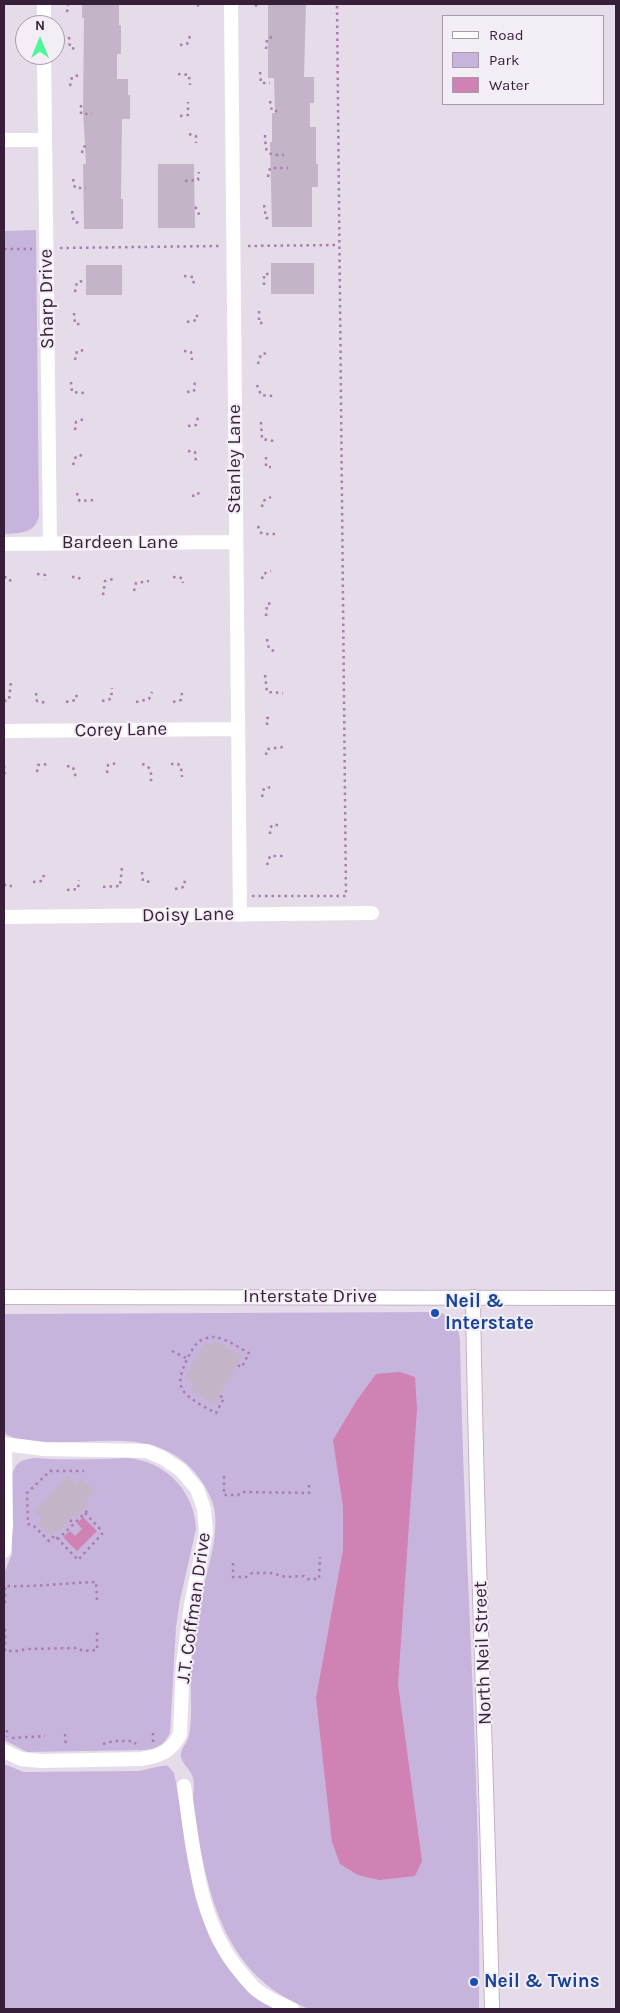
<!DOCTYPE html>
<html>
<head>
<meta charset="utf-8">
<style>
  body { margin:0 }
  #map { position:relative; width:620px; height:2013px; overflow:hidden; background:#e6dce9; font-family:Karla,sans-serif }
  canvas { display:block }
  .frame { position:absolute; inset:0; border:5px solid #371e39; pointer-events:none }
  .legend { position:absolute; left:442px; top:15px; width:162px; height:90px; box-sizing:border-box; background:#f3edf6; border:1px solid #a89aaa; margin:0; padding:6px 9px; list-style:none; font-size:15px; color:#371e39 }
  .legend li { display:flex; align-items:center; gap:10px; height:25px }
  .legend b { width:25px; border:1px solid #a89aaa }
  .north { position:absolute; left:15px; top:15px; width:50px; height:50px; box-sizing:border-box; background:#f3edf6; border:1px solid #a89aaa; border-radius:50%; rotate:0deg; font-size:14px; font-weight:700; line-height:20px; text-align:center; color:#371e39 }
  .north::after { content:''; display:block; margin:auto; width:18px; height:22px; background:#4ef69b; clip-path:polygon(50% 0,100% 100%,50% 72%,0 100%) }
</style>
</head>
<body>
<div id="map">
<canvas width="620" height="2013"></canvas>
<div class="frame"></div>
<ul class="legend">
<li><b style="height:6px;background:#fff"></b>Road</li>
<li><b style="height:14px;background:#c7b4dc"></b>Park</li>
<li><b style="height:14px;background:#d182b4"></b>Water</li>
</ul>
<div class="north">N</div>
</div>
<script>
const context = document.querySelector('canvas').getContext('2d');
context.lineJoin = 'round';
function paint(path, color) { context.fillStyle = color; context.fill(path, 'evenodd'); }
function stroke(path, color, width, dash) { context.strokeStyle = color; context.lineWidth = width; context.lineCap = dash ? 'butt' : 'round'; context.setLineDash(dash || []); context.stroke(path); }
function write(font, color, halo, rows, align = 'center') {
  context.font = font + ' Karla,sans-serif'; context.lineWidth = 4; context.setLineDash([]); context.textBaseline = 'middle'; context.strokeStyle = halo; context.fillStyle = color; for (const [text, x, y, turn = 0] of rows) {
    context.save(); context.translate(x, y); context.rotate((+turn || 0) * Math.PI / 180); context.textAlign = isNaN(turn) ? turn : align; if (halo) context.strokeText(text, 0, 0); context.fillText(text, 0, 0); context.restore();
  }
}
paint(new Path2D(`
  M36,230L39,516C35,534 20,533 4,534V231Z
  M434,1312C453,1314 457,1322 460,1339C464,1563 482,1786 479,2009H309C225,1976 208,1898 195,1817C194,1812 193,1807 193,1802C193,1794 195,1785 193,1778C191,1769 179,1762 181,1753C182,1747 188,1742 189,1735C193,1715 190,1692 191,1671C192,1652 195,1631 198,1612C203,1579 218,1547 215,1513C213,1497 202,1480 191,1468C150,1426 90,1446 38,1442C26,1441 15,1440 4,1433V1314Z
  M34,1458C58,1460 81,1459 104,1459C114,1459 126,1457 135,1459C170,1465 195,1495 196,1529L180,1600L176,1627L170,1733C164,1745 158,1748 145,1750L27,1752L4,1740V1573L12,1554V1475C16,1462 21,1460 34,1458Z
  M4,1764L24,1772L138,1771C148,1770 159,1765 168,1766L174,1773L177,1788L186,1851L195,1895L212,1942L224,1962L251,1993L274,2009H4Z`), '#c7b4dc');
paint(new Path2D(`
  M400,1372L415,1377L417,1409L398,1684L422,1861L415,1876L379,1880L358,1875L340,1864L332,1842L316,1698L343,1550V1507L333,1440L357,1400L376,1374Z
  M83,1517L97,1531L77,1551L63,1537L70,1531L75,1536L82,1529L77,1523Z`), '#d182b4');
paint(new Path2D(`
  M82,4H119V25H121V54H117V79H128V95H130V119H122L121,199H123V229H84L83,164H86L83,110L84,18H82Z
  M268,4H306L304,77H314V103H310V127H316V164H318V187H312V227H272L270,142H272V113H275L274,78H268Z
  M158,164H194L195,228H158Z
  M271,263H314V294H271Z
  M86,265H122V295H86Z
  M215,1341L242,1356L214,1404L191,1391L195,1383L185,1377L205,1342L212,1346Z
  M68,1476L76,1484L81,1479L95,1491L85,1501L89,1504L75,1519L72,1516L56,1533L55,1531L51,1535L38,1523L43,1519L34,1511Z`), '#c3b5c7');
const secondary = new Path2D(`
  M4,1297L616,1298
  M473,1297C476,1535 487,1772 492,2009`);
stroke(secondary, '#c5afc9', 16);
stroke(new Path2D(`
  M198,4V7
  M256,4V9
  M67,12L68,4
  M69,37L70,48L77,49
  M180,45L187,44L190,36
  M266,49L267,39L272,37
  M260,72L261,83H270
  M178,74L189,75L190,85
  M70,86L72,77L80,75
  M270,101L272,111H280
  M81,105V114H92
  M180,116L188,115V102
  M189,134L196,136V143
  M265,135C266,153 265,155 284,155
  M82,153L83,147L89,145
  M268,177L270,168H288
  M73,179L75,188H86
  M185,181L198,180L199,172
  M264,205L266,218H272
  M195,207L197,209L200,217
  M72,211L74,222L81,223
  M248,246L339,245
  M60,248L220,246
  M4,249H32
  M184,276L193,277L194,286
  M264,285V274H269
  M75,292L77,282L84,281
  M259,311V323H265
  M74,313L75,324H83
  M187,322L197,320V311
  M184,351L191,352L192,360
  M75,360L77,351L86,350
  M258,364L261,354L269,353
  M71,382L72,392L84,393
  M257,385L261,395L273,396
  M187,392L194,391L195,381
  M261,422L262,439L274,441
  M188,426L196,425L198,417
  M75,430L76,422L84,419
  M188,451L195,452L196,462
  M266,457V467H271
  M73,465L76,456L85,455
  M77,493L78,499L80,501L95,500
  M192,496L198,495L199,489
  M262,507L263,501L271,497
  M258,526L260,532L263,534H276
  M37,574L45,575L46,580
  M4,577L9,578L11,582
  M72,577H78L81,580
  M173,577L182,578L183,583
  M262,579L263,574L271,571
  M134,591L136,583L149,581
  M103,595L105,581L113,579
  M266,616L267,604L273,603
  M267,639L269,649L274,651
  M265,675L267,692L283,693
  M36,693L37,701L47,703
  M4,701L9,700L11,681
  M102,701L111,699L112,688
  M66,702L76,700L77,693
  M136,702L149,699L152,692
  M173,702L181,700L182,693
  M267,725V718H273
  M266,755L267,749L283,747
  M142,764C153,767 151,774 151,784
  M171,764H178L181,767L182,777
  M4,766L5,774
  M67,766L73,767L76,778
  M37,772L38,765L48,764
  M107,773L108,765L117,763
  M262,797L264,788L274,787
  M270,834V829L272,825H280
  M267,865L270,856H284
  M142,872L143,881L152,882
  M33,882L42,881L44,875
  M4,884L6,886H12
  M103,887L120,886L122,867
  M175,889L184,887L185,879
  M67,890L78,889L79,880
  M252,896H346L337,4
  M172,1351L188,1359
  M220,1396L224,1398L216,1413C205,1407 189,1400 182,1389C176,1377 189,1353 197,1343C201,1339 209,1337 214,1337C226,1338 239,1348 249,1353L242,1367L237,1365
  M224,1476V1495H238L242,1492L309,1493V1481
  M85,1513L101,1530L102,1534L78,1560L58,1539L85,1513L89,1509
  M70,1520L74,1524
  M58,1539L55,1535L49,1541L33,1525L28,1524L27,1493L50,1471H84
  M233,1563V1577H246L252,1573H271L286,1577L304,1576L308,1579H319L320,1557
  M5,1603V1586C36,1587 66,1583 96,1582L97,1600
  M5,1629V1651H18L26,1649L77,1648L83,1651L97,1650V1632
  M7,1730V1737
  M153,1733V1742
  M65,1734L66,1747
  M12,1738L45,1736
  M103,1744L114,1741H132L136,1744`), '#a97cae', 2.5, [2.5, 4]);
stroke(new Path2D(`
  M44,4V25
  M231,4L240,915
  M44,55L50,543
  M4,140H45
  M4,544L235,542
  M4,731L238,729
  M4,917L372,913
  M4,1444L44,1449L147,1451L163,1458L181,1470L197,1489L204,1509L206,1532L191,1605L183,1664L180,1734C171,1752 160,1756 141,1759L41,1761L21,1759L4,1751
  M4,1551L6,1526L5,1444
  M184,1786C194,1850 197,1923 242,1974C247,1980 252,1987 258,1991C268,1999 281,2004 292,2009`), '#fff', 14);
stroke(secondary, '#fff', 14);
for (const [x, y, r, color] of [
  [435,1313,5,"#1a4fb4"],
  [474,1982,5,"#1a4fb4"]
]) { const dot = new Path2D(); dot.arc(x, y, r, 0, 2 * Math.PI); context.fillStyle = color; context.fill(dot); stroke(dot, '#f3edf6', 2); }
write('19px', '#371e39', '#f3edf6', [
  ["Sharp Drive",47,299,-91],
  ["Stanley Lane",235,459,-90],
  ["Bardeen Lane",120,543],
  ["Corey Lane",121,730,-1],
  ["Doisy Lane",188,915,-1],
  ["Interstate Drive",310,1297],
  ["J.T. Coffman Drive",194,1608,-82],
  ["North Neil Street",483,1653,-92]
]);
write('bold 19px', '#164399', '#f3edf6', [
  ["Neil &",445,1302],
  ["Interstate",445,1324],
  ["Neil & Twins",484,1982]
], 'left');
</script>
</body>
</html>
